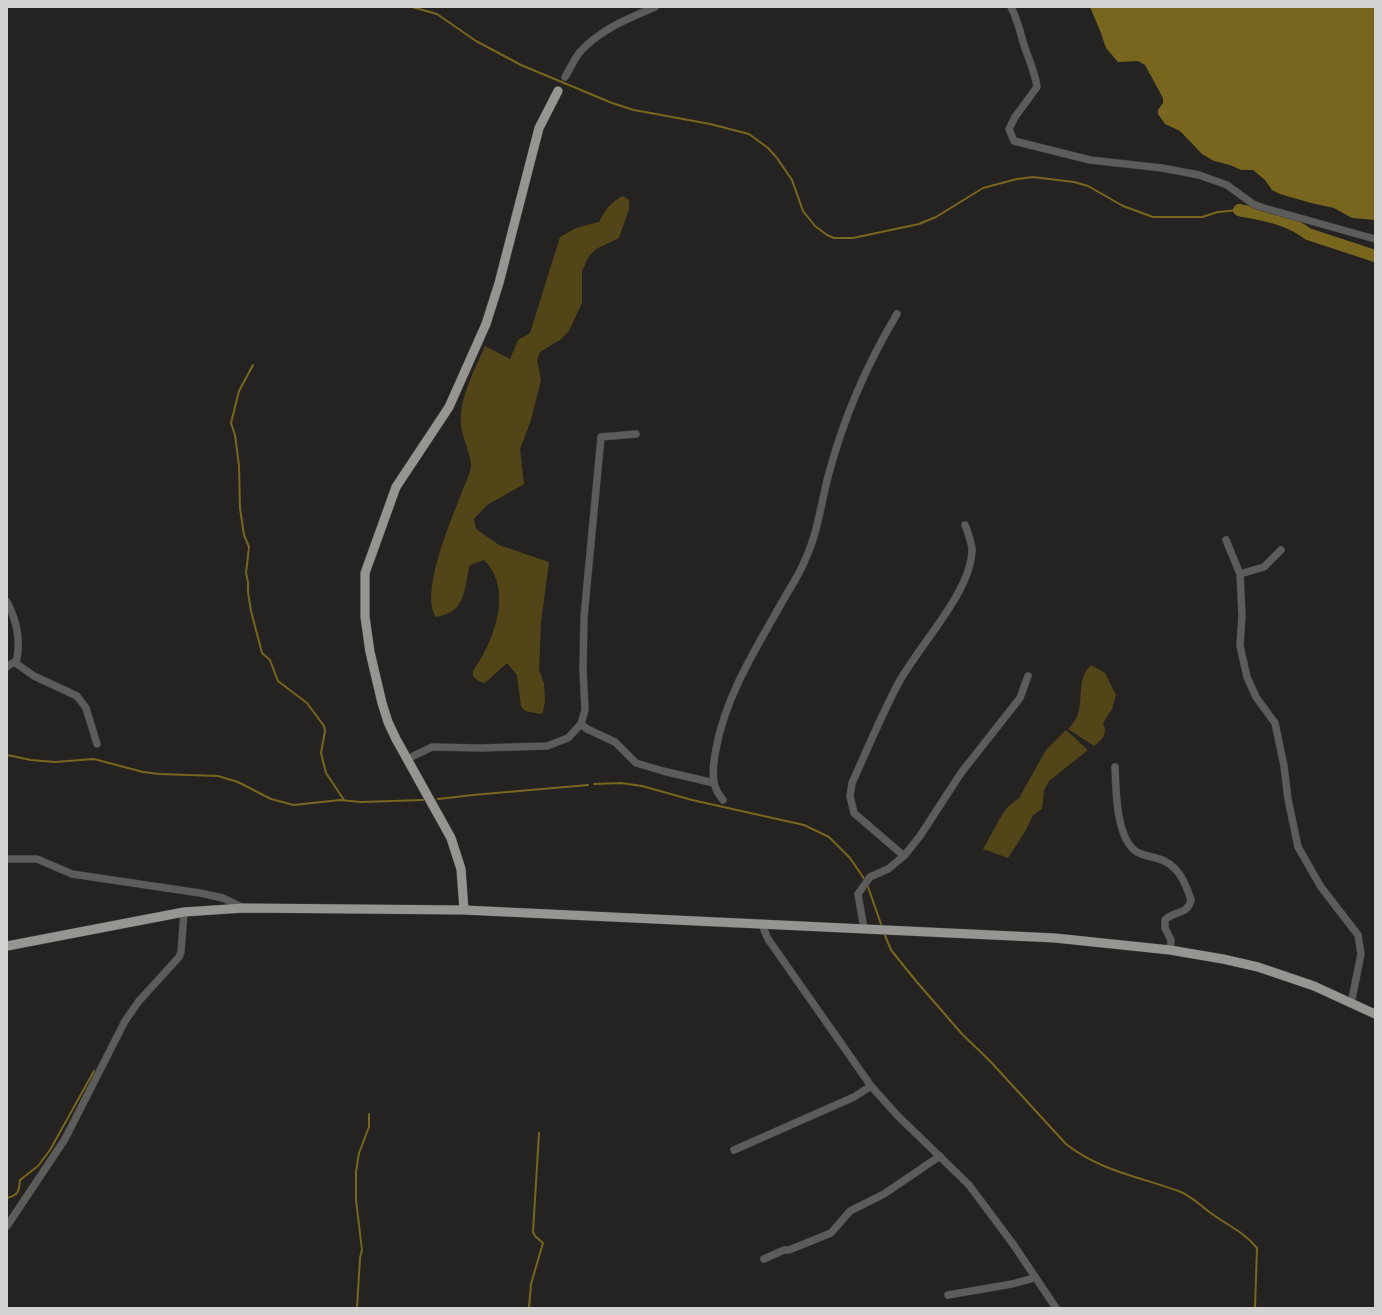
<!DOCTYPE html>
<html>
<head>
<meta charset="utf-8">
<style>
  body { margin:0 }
  #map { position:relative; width:1382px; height:1315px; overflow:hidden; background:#242321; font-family:"Titillium Web",sans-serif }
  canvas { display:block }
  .frame { position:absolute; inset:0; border:8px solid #d2d2d1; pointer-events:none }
</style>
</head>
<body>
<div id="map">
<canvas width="1382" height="1315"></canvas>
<div class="frame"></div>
</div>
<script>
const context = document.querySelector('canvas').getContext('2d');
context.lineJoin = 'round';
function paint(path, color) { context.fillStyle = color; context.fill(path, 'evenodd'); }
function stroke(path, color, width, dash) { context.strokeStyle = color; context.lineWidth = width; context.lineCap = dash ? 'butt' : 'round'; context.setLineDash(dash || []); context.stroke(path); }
paint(new Path2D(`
  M623,196L629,200V209L619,238L596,249L589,256L582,271V303L569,331L560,340L540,352L537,360L541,380L531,420L520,449L524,484L487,505L474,519L476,529L499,545L549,562L541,622L539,670L544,683L545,700L543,712L540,714L525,711L521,706L517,675L507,663L485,683L478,681L473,676V671C494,642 514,589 484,560L470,565C463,590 467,612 436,617C420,593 450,523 460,497C463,487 470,476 471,466C472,457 461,435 461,424C459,398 475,369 485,346L510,359L518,340L530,333L560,237L576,228L599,222C605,210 611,202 623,196Z
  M1091,665L1105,673L1116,695L1112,709L1103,723C1108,734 1103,739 1094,746L1068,729C1090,709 1072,683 1091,665Z
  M1066,730L1088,750L1049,781L1044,790L1042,809L1033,815L1026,830L1008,858L983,849L1003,813L1009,806L1019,798L1046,750Z`), '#524618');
paint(new Path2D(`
  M1090,7H1375V220L1352,218L1334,208L1311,203L1280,194L1272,190L1265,180L1253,170H1241L1230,165L1214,161L1202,154L1180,131L1165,124L1158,114V110L1163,103V98L1145,65L1138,61L1118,62L1106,48L1101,33Z`), '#79661e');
stroke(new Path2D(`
  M412,7L437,14L476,41L521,65L612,103L634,110L710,124L749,134L768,148L777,158L792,180L803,211L815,226L827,235L834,238H853L919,224L936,217L983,188L1017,179L1033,177L1074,182L1088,186L1123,206L1153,217H1202L1218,212L1239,210
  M253,365L239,391L231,423L235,435L239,466L240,508L244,535L249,547L246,573L248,582V592L251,611L262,653L270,660L278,681L307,703L324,726L325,731L321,753L326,773L344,800
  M7,755L31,760L55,762L94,759L143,772L159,774L218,776L238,782L271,799L294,805L340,800L361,802L423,800
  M594,784L621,783L642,786L692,800L804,825L829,837L850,858L865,880
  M438,799L473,795L588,785
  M867,884L882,927
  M884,933L891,950L916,981L962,1034L990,1061L1066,1144C1100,1171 1141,1177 1181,1192C1192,1197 1199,1204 1208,1211C1226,1225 1242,1230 1257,1248L1255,1308
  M7,1198C19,1195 19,1191 20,1180L38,1166L50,1150L94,1071
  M357,1308L360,1258L362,1250L356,1200V1172L359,1153L369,1127V1114
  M529,1308L531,1284L543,1243L535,1236L533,1232L539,1133`), '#79661e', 2);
stroke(new Path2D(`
  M1239,210C1264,215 1287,218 1308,234L1375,256`), '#79661e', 12);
const minor = new Path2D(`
  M1011,7C1017,19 1020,30 1023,42C1028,58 1035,71 1037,87L1015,117L1009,129L1014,141L1090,160L1162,168L1199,175L1227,185L1253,204L1264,208L1375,239
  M565,77C570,69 574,60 579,53C599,30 627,19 655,7
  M1226,540L1240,574L1242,615L1240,646L1247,677L1256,697L1275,723L1284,766L1288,799L1298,847L1321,887L1358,935L1361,954L1351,1004
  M1240,574L1264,567L1281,550
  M7,602C17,621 21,642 16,663
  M7,667L14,662L34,676L77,696L86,708L97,744
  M581,724L587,729L615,742L636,763L663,771L714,783
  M407,759L432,747L481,748L547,746L568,738L581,724L585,710L583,670L584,617L601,437L636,434
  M1115,767C1116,790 1116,832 1133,849C1139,855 1148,856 1156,858C1177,863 1185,881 1191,900C1188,915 1173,911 1165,920V928L1171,940L1170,950
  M723,800C719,795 715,789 714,782C712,771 714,759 716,749C726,694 758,645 785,597C792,585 800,573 805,560C818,533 821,502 829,473C844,417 867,364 897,314
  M904,856L854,813L850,796L852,783C867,750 881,716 898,684C918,646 972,592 972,549C971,540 968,533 965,525
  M7,859H37L72,874L200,893L223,898L244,908
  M762,925L768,939L871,1086L897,1115L969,1185L1013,1244L1056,1308
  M864,929L858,894L870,877L888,869L904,856L920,836L961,773L1020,698L1028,676
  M734,1150L854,1097L871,1086
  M7,1226L65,1139L125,1021L139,1001L179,957L181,952L184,912
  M764,1259L784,1250H789L831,1233L850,1211L884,1194L940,1156
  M948,1295L1012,1284L1034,1278`);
const major = new Path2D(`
  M464,910L461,869L451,838L396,739L388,722L382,703L370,652L365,617V573L396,487L449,407L486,324L499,283L539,128L558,91
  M7,946L184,912L244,908L464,910L1055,938L1170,950L1223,959L1258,967L1314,986L1375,1014`);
stroke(minor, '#403f3d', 8);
stroke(major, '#403f3d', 10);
stroke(minor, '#5c5c5b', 7);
stroke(major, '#969592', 9);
</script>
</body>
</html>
